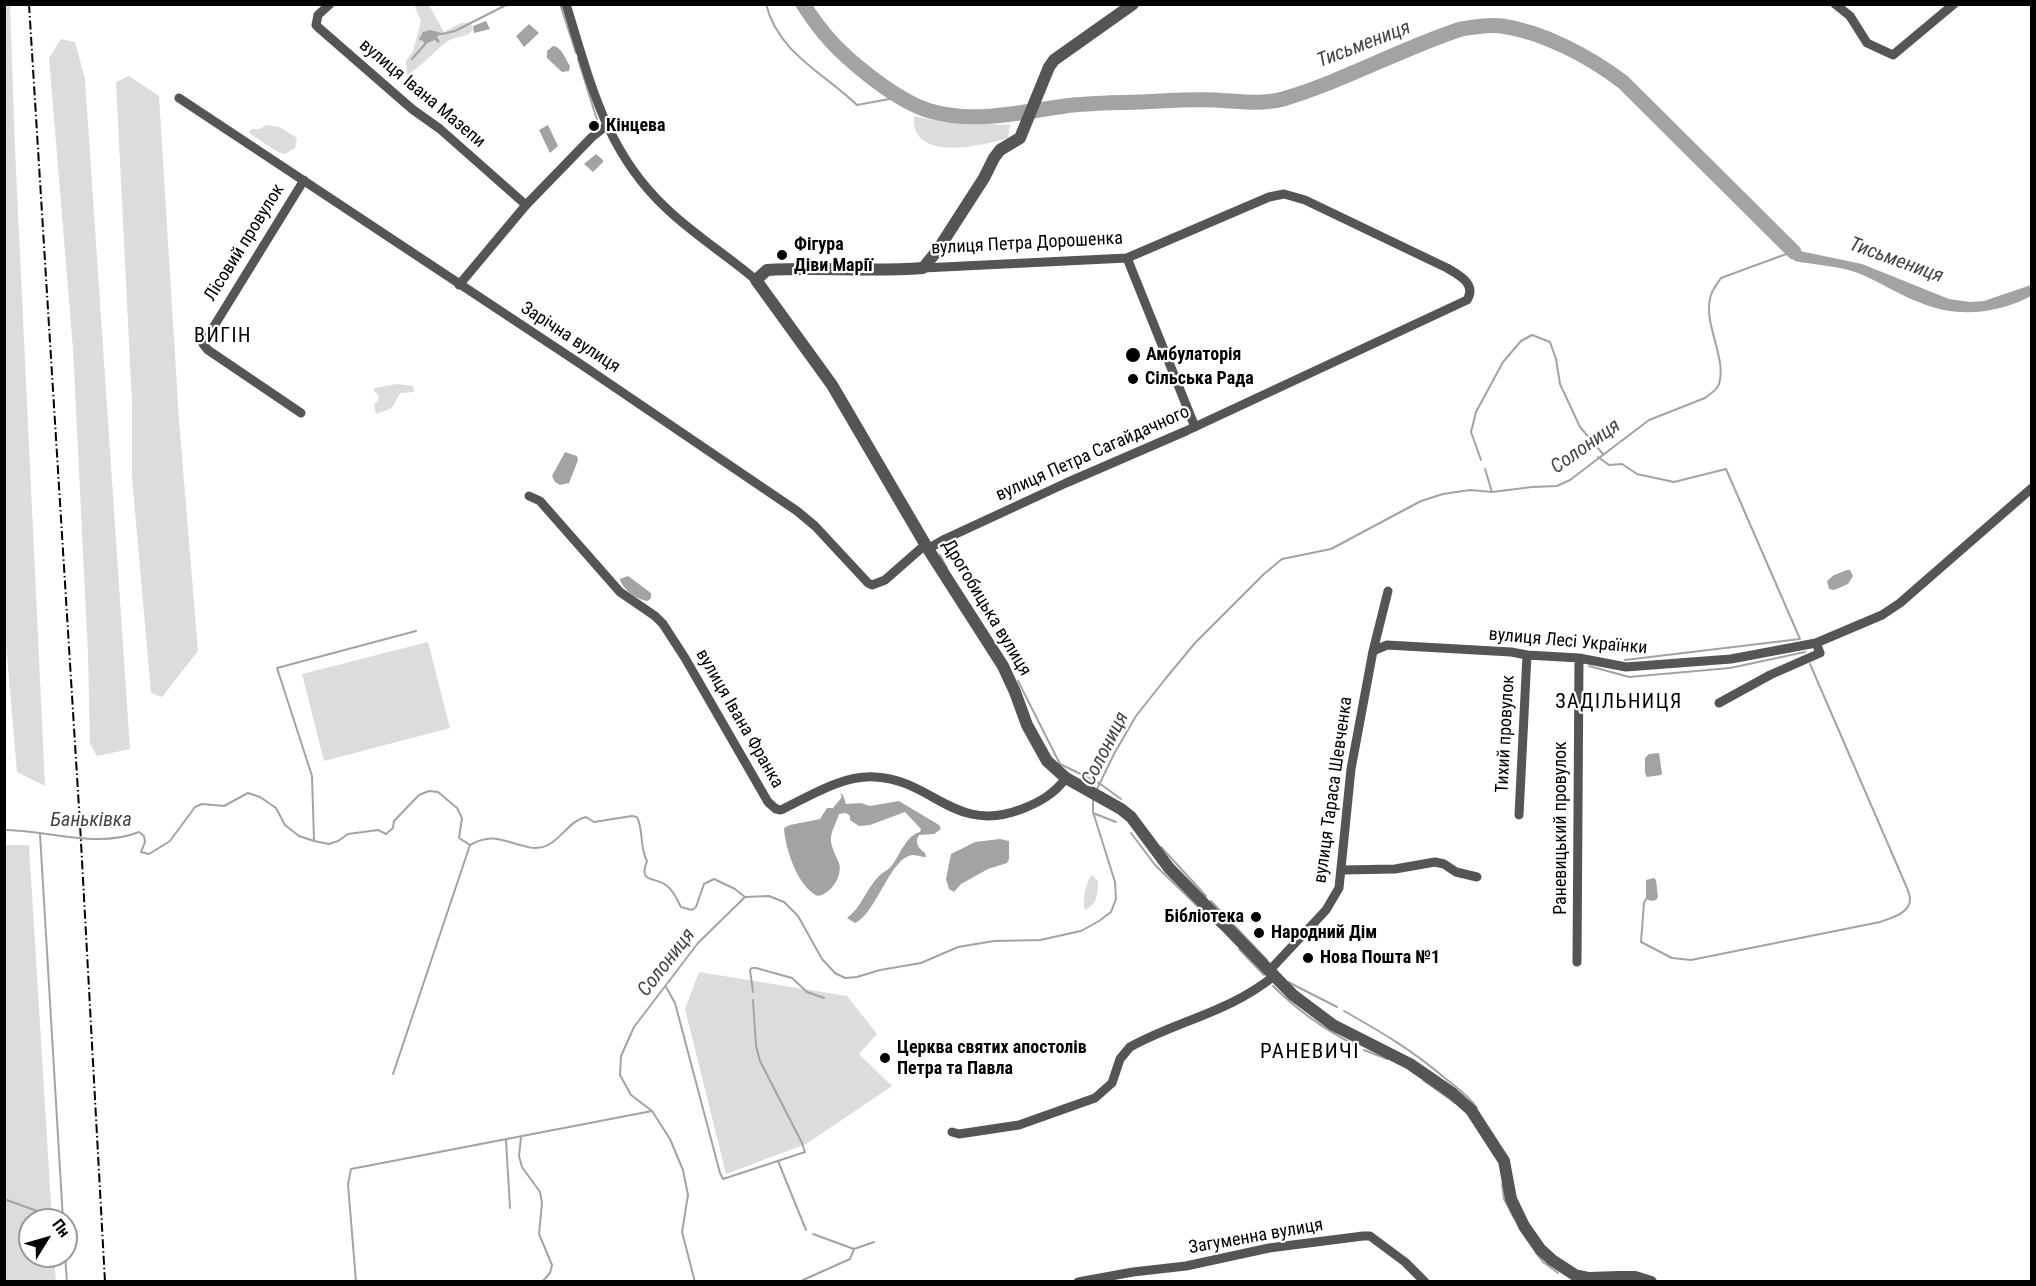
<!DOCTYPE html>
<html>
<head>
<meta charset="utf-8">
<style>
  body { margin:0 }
  #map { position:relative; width:2036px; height:1286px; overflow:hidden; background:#fff; font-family:"Roboto Condensed",sans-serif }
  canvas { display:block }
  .frame { position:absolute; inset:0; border:6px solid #000; pointer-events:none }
  .north { position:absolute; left:18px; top:1208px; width:60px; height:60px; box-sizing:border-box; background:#fff; border:2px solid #999; border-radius:50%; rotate:53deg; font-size:16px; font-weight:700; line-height:24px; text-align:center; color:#000 }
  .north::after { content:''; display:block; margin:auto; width:21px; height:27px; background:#000; clip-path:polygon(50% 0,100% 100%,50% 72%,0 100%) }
</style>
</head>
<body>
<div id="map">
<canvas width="2036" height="1286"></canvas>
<div class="frame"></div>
<div class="north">Пн</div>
</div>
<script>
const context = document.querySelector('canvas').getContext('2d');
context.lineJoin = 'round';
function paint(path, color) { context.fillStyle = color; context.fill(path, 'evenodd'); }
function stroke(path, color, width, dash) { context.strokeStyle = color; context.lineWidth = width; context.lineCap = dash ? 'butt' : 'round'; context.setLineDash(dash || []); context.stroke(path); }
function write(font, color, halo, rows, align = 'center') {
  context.font = font + ' "Roboto Condensed",sans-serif'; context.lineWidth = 4.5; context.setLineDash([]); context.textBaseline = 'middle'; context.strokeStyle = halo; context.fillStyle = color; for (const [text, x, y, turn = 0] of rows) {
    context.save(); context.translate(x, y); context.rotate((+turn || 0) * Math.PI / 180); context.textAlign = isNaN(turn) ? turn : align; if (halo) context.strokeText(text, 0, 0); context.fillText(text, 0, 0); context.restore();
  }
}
paint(new Path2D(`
  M4,5H10L15,148L45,786L17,772L4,620Z
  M414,5H429L444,32L461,23H471L473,30C465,39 457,35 448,41C434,51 422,66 407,75L406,61L413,51L421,21Z
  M61,39L75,42L85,79L130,749L97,756L90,744L88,654L73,349L49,58Z
  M129,76L159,96L179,420L198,651L162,697L151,693L132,477V403L116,82Z
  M914,116L942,122L1010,125L1008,138C982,146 910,163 914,116Z
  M267,125L279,127L297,138L295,148L285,154L278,152L249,133L251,129H259Z
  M397,384L413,386L414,392L400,393L392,408L376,414L374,404L377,402L379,396L374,391V388Z
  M428,642L450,728L324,761L302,674Z
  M5,845H29L52,1220H30V1256H54L56,1281H5Z
  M1092,875L1098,881C1098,893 1098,904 1085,910C1082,901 1086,881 1092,875Z
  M699,972L847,996L877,1034L859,1054L892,1086L806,1144L726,1174L685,1009Z`), '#dcdcdc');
paint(new Path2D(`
  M486,21L490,29L474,33L473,26Z
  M529,24L539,33L524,47L516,36Z
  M430,30L442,33L441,35L437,36L440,42L438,43L435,40L425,44L422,40L420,41L419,39L423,32Z
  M553,46C562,47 565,59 570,66L569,71L562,72L547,58V51Z
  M548,125L558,146L550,153L539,130Z
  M596,154L603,160V162L593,172L584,164Z
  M1774,235L1795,250L1862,264L1949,299L1970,302L1984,301L2031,285V296C1997,314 1957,318 1921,303C1899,295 1880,282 1858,273C1841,266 1814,265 1795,261Z
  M565,452L577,456L578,460L569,483L560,485L555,482L552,476Z
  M1847,570H1850L1853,576L1848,584L1834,590L1829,589L1827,581L1834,575Z
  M628,576L651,593V598L648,601C637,600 622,589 620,579Z
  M1659,753L1662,774L1661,775L1647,777L1645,773V758L1649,754Z
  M840,793L843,795L846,804L861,803L870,806L899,801L939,825L941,829L934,834L919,835C914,842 919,849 925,853L926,857C922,857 916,855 912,855C890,858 876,914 855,923L847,918C862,907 866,889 879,876C883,872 890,869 893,864C900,854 907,835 920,832L921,829L905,812L870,825L859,826L850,820V816L846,813L839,814C837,822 830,832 831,841C832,849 836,856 839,863C843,876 831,894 818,896C798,888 785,848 784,828L790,825L820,819L827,808H833L842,797Z
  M1000,839L1009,841V859L1007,863L988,869L961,884L954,892L949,889L946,879L951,854L975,842Z
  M1654,878L1656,880L1658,897L1656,900L1651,901L1646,899V880Z`), '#a3a3a3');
stroke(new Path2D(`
  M560,4L576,53
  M766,4C778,53 824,73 857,105L900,97
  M442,34L455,31L508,4
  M412,59L426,43
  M578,59L598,123
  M1598,457L1609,465L1622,464L1637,474L1674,482L1726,469L1800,639L1625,660
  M1481,460L1471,432L1476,412L1503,362L1521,341L1532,335L1550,342L1556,359L1560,384L1580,427L1603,454
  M1485,469L1492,492
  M940,555L947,568
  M1589,666L1629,677L1730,668L1805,652
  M1018,681L1060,764L1099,783L1121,799
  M1096,791L1114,754L1136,716L1166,678L1195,643L1264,574L1282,559L1331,549L1421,501L1443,494L1470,490L1492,492L1532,487L1557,486L1570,480L1649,420L1705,398C1710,394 1717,390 1719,384C1727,359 1704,325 1710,299C1711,291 1717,284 1721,278L1789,253
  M1093,813L1116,822
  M4,830C48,830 97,849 139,832L144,836L145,842L141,852L149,854L170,841L195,807L202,804L224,806L248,793L260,797L276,808L285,825L299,836L314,841L329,844L338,841L348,834L378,830L386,834L393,828L394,821L419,795L429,791L438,792L457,808L462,818L459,838L470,845C490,834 499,839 520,845C525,846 530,848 534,848C558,849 566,821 586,817L594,822L632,816L637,817C644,831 639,846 647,861C638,884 655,876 667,886C674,891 677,900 681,907L692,910L696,907L704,884L714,879L735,889L745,897
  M1131,833L1155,865L1219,927
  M40,834L63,1220
  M314,840L312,776L277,668L416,631
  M1161,847L1206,896
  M1646,899L1644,903L1641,942L1672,958L1691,960L1880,922C1890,918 1910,914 1910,899C1910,894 1906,886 1904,881L1810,664
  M1211,901L1267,960
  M1239,949L1264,975
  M1288,982L1337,1007
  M1273,986C1297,1010 1322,1028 1353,1044
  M666,987L675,1003L720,1173L723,1179L805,1152L802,1143L760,1061L756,1046L753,1000
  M753,992L750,970L752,968H756L792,978L807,992L824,998
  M1344,1011C1383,1033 1412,1050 1446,1079C1457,1088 1469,1096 1477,1108
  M1364,1050L1387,1059
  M393,1074L470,845
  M1423,1080L1455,1103
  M521,1137L519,1156L522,1167L540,1192L542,1203L539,1234L552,1265L550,1273L542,1282
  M506,1140L510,1208
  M778,1161L806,1230
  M1502,1184L1504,1199L1514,1218
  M4,1199L62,1220
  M813,1234L854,1249L874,1242
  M1536,1253L1543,1262L1558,1273
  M65,1256L67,1282
  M803,1280L850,1259L854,1249
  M356,1282L348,1184L351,1169L652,1111
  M695,1282L682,1232L688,1195L683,1170L670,1139L652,1111L631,1095L620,1075L621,1056L634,1027L698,943L745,897L769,896L784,902L798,916L822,959L835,973L845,978L857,977L880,970L921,963L958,947L994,941L1040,940L1081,931L1099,921L1111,912L1116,899L1115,882L1093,812V799`), '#a3a3a3', 2);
stroke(new Path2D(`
  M803,4C822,34 839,52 867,74C886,89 907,104 930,111C974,124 1021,112 1065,106C1089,103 1113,103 1138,102C1163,101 1189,99 1215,100C1238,101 1260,105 1283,99C1344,81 1400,49 1461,29C1474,27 1488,24 1502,26C1544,32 1590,57 1623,82L1794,252`), '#a3a3a3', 15);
stroke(new Path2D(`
  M330,4L318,15L316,25L319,28L412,109L440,129L526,205
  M566,4C590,81 605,151 666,208C694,235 727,255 756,280
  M1835,4L1850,16L1867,43L1893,55L1954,4
  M179,98L582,365L797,511L815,526L868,583L872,585L885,580L926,544
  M1127,258L1195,427
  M923,268L1127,258L1269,197L1284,194L1305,200L1447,268C1459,275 1477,284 1467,300L1186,431L1066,483L945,539L928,549
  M459,285L526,205L592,137L606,126
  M301,413L208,350L203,344L304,180
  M529,496L540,501L620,592L655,616L663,624L685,658L768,802L776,809L781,810C810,796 842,775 875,777C934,780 954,835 1022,809C1040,802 1054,794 1066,778
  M1373,651L1387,645L1511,652L1527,655L1579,658L1626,667L1731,659L1816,643L1882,615L1900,603L2032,488
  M1719,703L1770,675L1820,653L1816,643
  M1519,815L1527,655
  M1342,870L1395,869L1435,862L1444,864L1456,872L1477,877
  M1577,962L1579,658
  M1269,971L1326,910L1339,888L1351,769L1373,651L1388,591
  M952,1132L959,1134L1019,1125L1095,1098L1112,1083L1120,1059L1130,1047C1179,1020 1228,1013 1274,976
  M1078,1282L1133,1272L1186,1266L1269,1248L1363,1236H1370L1405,1262L1425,1282`), '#555', 9);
stroke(new Path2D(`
  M1133,4L1054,60L1049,67L1020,138L1000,150L994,158L984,178L937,251L923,268C871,272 819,267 767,270L756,280L832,385L928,549L1003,666L1015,692L1027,725L1047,761L1066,778L1121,809L1131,817L1169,868L1293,995L1333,1025L1410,1064L1452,1093L1471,1110L1504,1161L1511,1199L1524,1226L1540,1249L1552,1260L1575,1275L1589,1278L1619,1277H1635L1651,1282`), '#555', 12);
stroke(new Path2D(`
  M29,4L80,824L105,1282`), '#000', 2, [9, 3, 1.5, 3]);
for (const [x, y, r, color] of [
  [594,126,6,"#000"],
  [782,255,6,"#000"],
  [1133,355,8,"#000"],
  [1133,379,6,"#000"],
  [1256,917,6,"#000"],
  [1259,933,6,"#000"],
  [1308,958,6,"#000"],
  [885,1058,6,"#000"]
]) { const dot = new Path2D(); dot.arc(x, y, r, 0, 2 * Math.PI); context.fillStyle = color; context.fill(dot); stroke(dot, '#fff', 2); }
write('18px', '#000', '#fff', [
  ["вулиця Івана Мазепи",422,94,40],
  ["Лісовий провулок",245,243,-58],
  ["вулиця Петра Дорошенка",1027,244,-3],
  ["Зарічна вулиця",570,338,33],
  ["вулиця Петра Сагайдачного",1093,454,-24],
  ["Дрогобицька вулиця",986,608,59],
  ["вулиця Лесі Українки",1568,642,5],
  ["вулиця Івана Франка",739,719,60],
  ["Тихий провулок",1506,734,-87],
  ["вулиця Тараса Шевченка",1334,790,-82],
  ["Раневицький провулок",1561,828,-90],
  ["Загуменна вулиця",1256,1237,-10]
]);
write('bold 18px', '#000', '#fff', [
  ["Кінцева",606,126],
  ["Фігура",794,245],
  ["Діви Марії",794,266],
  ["Амбулаторія",1146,355],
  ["Сільська Рада",1145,379],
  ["Бібліотека",1244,917,"right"],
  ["Народний Дім",1271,933],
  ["Нова Пошта №1",1320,958],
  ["Церква святих апостолів",897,1048],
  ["Петра та Павла",897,1069]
], 'left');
write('italic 20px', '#444', '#fff', [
  ["Тисьмениця",1364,45,-21],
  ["Тисьмениця",1896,261,20],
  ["Солониця",1586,447,-35],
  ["Солониця",1106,749,-63],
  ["Баньківка",91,821],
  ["Солониця",667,963,-52]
]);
context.letterSpacing = '1.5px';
write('20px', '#000', '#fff', [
  ["ВИГІН",223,337],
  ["ЗАДІЛЬНИЦЯ",1619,703]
]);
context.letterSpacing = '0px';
context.letterSpacing = '1.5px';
write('21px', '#000', '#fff', [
  ["РАНЕВИЧІ",1310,1053]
]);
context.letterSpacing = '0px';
</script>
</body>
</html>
